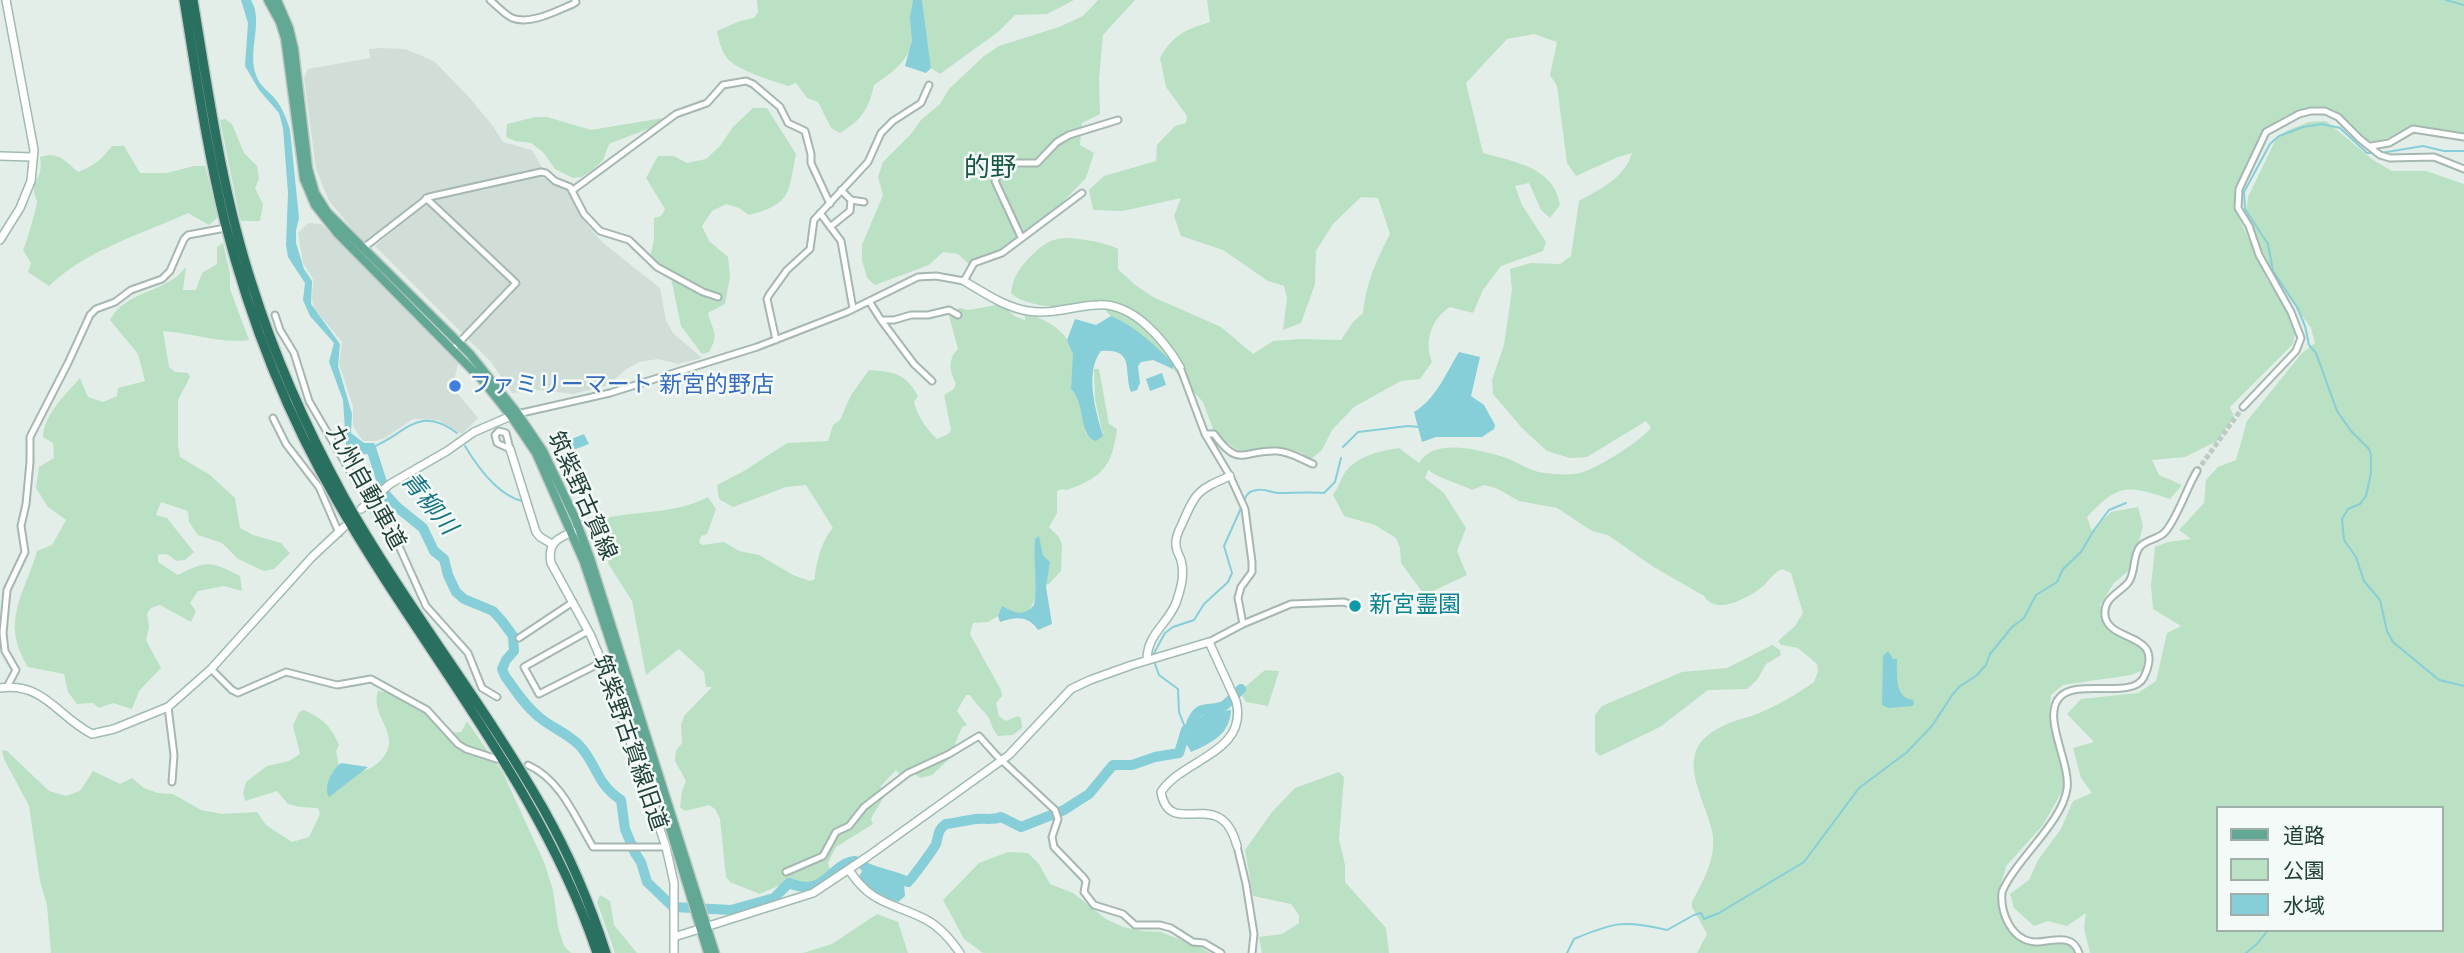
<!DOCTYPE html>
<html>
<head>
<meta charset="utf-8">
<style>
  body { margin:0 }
  #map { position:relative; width:2464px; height:953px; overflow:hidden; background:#e3eee9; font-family:"DM Sans","Noto Sans JP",sans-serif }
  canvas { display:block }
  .legend { position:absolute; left:2216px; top:806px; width:228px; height:126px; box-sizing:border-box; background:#f4faf7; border:2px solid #9fb0aa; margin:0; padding:9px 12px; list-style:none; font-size:21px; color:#204137 }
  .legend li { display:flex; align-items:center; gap:14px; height:35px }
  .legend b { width:35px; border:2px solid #9fb0aa }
</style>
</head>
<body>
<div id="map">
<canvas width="2464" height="953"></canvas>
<ul class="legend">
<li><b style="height:9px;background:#63a894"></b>道路</li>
<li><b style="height:19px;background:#bae1c3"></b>公園</li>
<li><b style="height:19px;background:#86ced8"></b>水域</li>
</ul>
</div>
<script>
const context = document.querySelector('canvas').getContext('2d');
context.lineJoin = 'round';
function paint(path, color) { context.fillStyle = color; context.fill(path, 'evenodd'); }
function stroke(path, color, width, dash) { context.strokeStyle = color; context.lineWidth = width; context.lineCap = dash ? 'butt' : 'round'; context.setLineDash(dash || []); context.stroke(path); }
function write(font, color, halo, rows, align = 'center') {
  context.font = font + ' "DM Sans","Noto Sans JP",sans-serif'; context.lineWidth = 5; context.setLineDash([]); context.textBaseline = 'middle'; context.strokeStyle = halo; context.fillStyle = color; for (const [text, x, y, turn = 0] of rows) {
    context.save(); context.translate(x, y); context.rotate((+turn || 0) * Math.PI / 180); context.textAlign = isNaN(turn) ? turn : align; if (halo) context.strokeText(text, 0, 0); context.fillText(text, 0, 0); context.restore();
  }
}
paint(new Path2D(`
  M381,48L405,49L434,61L468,96L493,126L503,142L532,150L543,169L428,194L364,243L329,201L316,169L304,78L308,69L370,58L369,49Z
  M540,176L554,184L567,187L586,223L602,242L660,288L666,320L673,333L702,358L678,364L658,359L639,362L625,370L609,385L573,394L540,390L512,393L491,362L375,246L433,198Z
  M308,223L321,224L459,359L455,377L448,382L478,418L462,434L438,420L413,419L385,438L376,441H363L353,426V407L339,364L342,342L314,308L312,300L313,279L303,263L298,233Z`), '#d1ded8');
paint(new Path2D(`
  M757,0H913C911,14 913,26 912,39C910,61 890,74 874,85C868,111 862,119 840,133L831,128L818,102L807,98L796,83L788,86C771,80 738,71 727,58C721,51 719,40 717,31L740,21L754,18L758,12Z
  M922,0H1074L1047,14L1015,15L998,32L940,74L931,68Z
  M1098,0H1135L1103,35L1099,78L1100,114L1082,123L1080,145L1094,153L1086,178L1055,210L984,263L972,267L958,254L943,252L929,265L875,285L867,278L862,260V245L883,195L878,177L883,162L911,134L921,120L940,104L949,89L984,56L999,46L1059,27L1083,16Z
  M1207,0H2464V139C2449,134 2426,123 2410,127C2393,132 2391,141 2369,141C2357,131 2342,113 2326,109C2308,105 2283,114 2270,127C2252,144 2233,187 2236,211L2267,280L2295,310L2296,330L2293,344L2230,407L2234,417L2217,441L2185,457L2152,460L2159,475L2182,485L2170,499C2127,485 2119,483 2087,517L2092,531L2111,512L2138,507L2143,526L2132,568L2114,583L2100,605L2109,627L2141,641L2146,656L2144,670L2131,675L2063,685L2051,695L2049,713L2066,779L2061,793L2043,825L2006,866L2000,888V913L2010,929L2034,944L2071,943L2080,953H1697L1707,934L1692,907V902C1703,881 1715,861 1713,836C1709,805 1675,761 1708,735C1723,723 1739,720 1757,714C1777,706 1797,694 1814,682L1818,671L1817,664L1798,648L1781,645L1778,641L1795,626L1803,613L1791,573L1782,569C1773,573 1770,580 1762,587C1748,598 1716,616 1704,596L1652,566L1608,535L1592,531L1557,508L1519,501L1496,488L1484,485L1472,490C1456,482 1442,480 1428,470L1425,478L1444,493L1466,528L1457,551L1467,575L1431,592L1423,593L1401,563L1400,548L1396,538L1375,525L1344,516L1333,495C1339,487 1341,476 1347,470C1360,455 1381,451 1399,448L1419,463C1433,438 1477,449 1500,456C1515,460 1530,472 1545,473C1557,474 1572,476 1583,472C1600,467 1640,441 1651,428L1646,421L1587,457L1570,458L1547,451L1522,428L1493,394L1492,380L1504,345L1512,290L1510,269L1531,263L1560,264L1571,256L1579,201C1600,189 1625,178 1632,153L1618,157L1576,176L1567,163L1557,86L1550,75L1557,42L1534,34L1507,39L1466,83L1483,153C1515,162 1554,167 1560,205L1550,218L1541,210L1529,183L1515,186L1522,205L1546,242L1543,251L1501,266L1483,290L1473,313L1450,307C1431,319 1424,341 1432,362L1420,379L1401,381L1354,407L1332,430L1322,450L1311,459L1300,452L1270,448L1247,453L1236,449L1215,434L1203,402L1173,369V363L1131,327L1111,316L1102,307C1078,308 1028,310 1011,293C1013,278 1018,270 1028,259C1048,238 1058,235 1086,240C1098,242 1108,244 1118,249V269L1134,284L1153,297L1221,327L1253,354L1273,341L1301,339L1341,340L1353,322L1363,313C1366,284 1376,260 1390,234L1378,198L1361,197L1333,224L1316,251L1315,284L1301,323L1283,330L1287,298L1284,286L1268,281L1223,250L1181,236L1174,216L1181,198L1123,211L1093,210L1089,190L1104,176L1156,161L1157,145L1175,126L1186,123L1187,116L1166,87L1160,58C1173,35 1185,30 1210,22Z
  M753,108H767L796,154C788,193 792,204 749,215L739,208L726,204L712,211L702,226L709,241L728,257L730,277L725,304L708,313C712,331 720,333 709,352L702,354L681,326L670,273L650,258L654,240V218L661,216L665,209L646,178L658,156H674L687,163L706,159L720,146L733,127Z
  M535,117H547L591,130L663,118L650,128L609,144L603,160L594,169L581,177L573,178L555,169L543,152L531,143L515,141L506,137L507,124Z
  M225,119L232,124L244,153L257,166L259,179L255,188L263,204L260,221H241L239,214L220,120Z
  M2326,121L2373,160L2392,171H2426L2464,184V953H2090L2084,928L2086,913L2067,926L2048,921L2034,926L2014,908L2010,894L2029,880L2038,860L2061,829L2073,801L2092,793L2081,778L2073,748L2094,742L2067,714L2081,699L2138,693L2156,681L2167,633L2181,626L2153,609L2151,585L2155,547L2168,542L2191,539L2179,530L2204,503L2206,480L2218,467L2236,460L2247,421L2302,353L2315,343L2311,328L2274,277L2246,214L2248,197L2275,141L2286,131L2309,122ZM2217,808H2441V930H2217Z
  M112,146H124L140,173H167L194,166H205L218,217L209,225L188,213C142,234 86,250 49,286L28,272L31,263L23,250C26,244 37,207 37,201C36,198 34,194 34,190C35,176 43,178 40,157C59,151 65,161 78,172C94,166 102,159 112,146Z
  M223,243L230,273V289L249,340C221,344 192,333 163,331L169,367L175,372L188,373L190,377L178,400V445L180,457L210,475L235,498L240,528L253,535L281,543L290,553L274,569L264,571L238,559L222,543L198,535L189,522L188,511L161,502L156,515L167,518L194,552L185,560L176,561C171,556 166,552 158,555V562L178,575C207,560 211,561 240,576L242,591L224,586L198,591L190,603L196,611L191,622L160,605L151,608L147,614L149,627L146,640L161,668L139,691L132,709L113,703L99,708L93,703L77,704L68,692L64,674L28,667C0,621 24,596 37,551L52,545L66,520L48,507L36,488L39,467L54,458L53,443L43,437C44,414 66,394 80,378L88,397L103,402L117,396L118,388L145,381L138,354L110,320C122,296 152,293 173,279C178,277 182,271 186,267L183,290H196L202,273L217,264V247Z
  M1002,304L1014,316L1025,320V313C1045,319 1070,331 1073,355C1075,366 1072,377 1071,389C1083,400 1083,418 1086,434L1103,436L1095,399L1094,369H1099L1109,424L1117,429C1112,466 1103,477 1067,490L1062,489L1057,491V513L1049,527L1059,537L1062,544L1061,571L1048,585L1046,583L1050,562L1043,555L1039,537L1035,539C1033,562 1050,635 1002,607L998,616L988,622L973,623L970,634L1001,690L1002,696L996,703L999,716L1006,721L1018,716L1021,718L1022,728L1013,735L998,736C991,729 992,721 986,714C981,708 975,703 970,695H966L957,711L967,725L962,727L955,744L956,753L932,775L921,778L907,769L901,776L896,770L880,787L885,789C885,800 875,809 871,819L873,824L836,847L828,863L830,869L825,878L809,886C790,880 778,886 760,894L730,882L726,877L720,819L715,809L709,805L685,811L680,807L682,791L686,781L675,761L676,751L682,743L681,725L684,716L712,687H706L704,672L679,649L646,675L632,601L609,565L606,554L594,535V530L601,527L610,517C643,511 678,513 708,497L716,509L707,534L701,536L699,543L703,545L724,542L739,551L759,555L793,575L810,581L815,579C815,564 823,538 833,528L806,485L786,487L733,507L719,499L717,485L744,471L787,443L828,441L833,425L840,420L851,395L869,370C895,372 905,373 918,396L914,402C917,415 927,430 937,439L948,434L951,430L944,395L954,389L956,383C949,372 948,358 958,349L948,312L960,308L968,310Z
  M1772,645L1780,650L1781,655L1766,664L1757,680L1747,689L1708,690L1660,727L1600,756L1595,751V715L1602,706L1682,672L1727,668Z
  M1265,670L1279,671L1268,706L1246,702L1242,695L1245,687Z
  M378,691C403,692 431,714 446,733L461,732L467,721L503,773L544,862L553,890L558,927L564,946L571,953H51L47,905L40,881L29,806L4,759L2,750L7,751L49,791L66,796L80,791L93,771L120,784L132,778L144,788L158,793L173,794L201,810L222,814L257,812L266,825L292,842L309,837L320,814L318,808L300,807L288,804L277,791L245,801L243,793L246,782L267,766L289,761L300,754L293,726L299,712L304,710C322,718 332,727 339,745L336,751L339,766C345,768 355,771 361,771C376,769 391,753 389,739C386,721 372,710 378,691Z
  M1339,772L1344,777L1339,839L1345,865V882L1386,928L1389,953H1262L1259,937L1282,934L1299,923V915L1291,904L1253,896L1245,850L1272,812L1295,788Z
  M1008,852L1028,853L1039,864L1050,884L1073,893L1106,919L1123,927L1142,931L1161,932L1202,948L1210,953H983L964,939L943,900L979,863Z
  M600,895L610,901L614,925L637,953H615L597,902Z
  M877,914L898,922L908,953H803L832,944Z`), '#bae1c3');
paint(new Path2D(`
  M241,0H251C264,22 247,50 256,75C260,87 269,91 276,100C283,109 287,120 290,130L299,218L296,230V243L304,269L312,281L311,304L340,344L338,366L352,414L351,433L364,443H374L376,453C364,456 355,453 346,445L343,400L329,362L334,343L310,316L303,300L305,283L288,257L286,245L288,193L283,128L279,113L259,90L245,66L248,23Z
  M913,0H922L931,68L926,73L905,66L912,40L910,17Z
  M1111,316C1135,326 1154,345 1173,363V369L1153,360L1141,362L1138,366L1140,383L1137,390L1131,392C1123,372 1136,348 1101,351C1084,373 1096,412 1103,436L1096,441C1078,436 1086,403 1071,389L1073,354L1067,340L1075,319L1096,325Z
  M1459,352L1480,357L1471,396L1484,405L1495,425L1494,429L1482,437H1436L1422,442L1414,412C1436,399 1446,373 1459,352Z
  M1162,373L1166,385L1150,391L1146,379Z
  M584,434L589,444L573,450L569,440Z
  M1039,536L1043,555L1050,562L1046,587L1052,624L1038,630C1028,615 1016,617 1000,622L998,616L1002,606C1014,613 1024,617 1034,605C1038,583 1033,561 1035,539Z
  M1888,651L1893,659H1897C1897,674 1894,698 1913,700L1914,704L1912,706L1888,708L1882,705L1883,656Z
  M1231,710C1230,735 1211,743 1191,752L1186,743C1199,713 1199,713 1231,710Z
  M341,763L368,767L329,797C323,787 332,770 341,763Z
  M863,870C876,876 891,876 904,884L905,896L898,902C882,896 868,891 859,876Z`), '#86ced8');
stroke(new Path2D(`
  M2446,0L2464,5
  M2376,153H2367L2340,128L2322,124L2303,127L2279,136L2270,144L2244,192L2245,209L2268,244L2273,271L2297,307L2305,326L2309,345L2316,353L2337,411L2351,431L2369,449L2371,455V473L2366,496L2360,504L2348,509L2342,519L2344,540L2356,557L2364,581L2380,600L2387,631L2393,642L2439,680L2464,686
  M2381,153L2423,146L2444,151H2464
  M465,446C477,466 497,495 522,501
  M373,447C406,434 418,404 457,433
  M1343,447L1358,432L1408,426L1420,427
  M1245,499C1247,493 1250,491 1257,490C1265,488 1271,493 1279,493C1294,493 1309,492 1324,493L1335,482L1341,458
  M1154,653L1165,633L1173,627L1194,620L1204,604L1228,582L1232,573L1224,546L1241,508
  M1155,664L1159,675L1178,689L1179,712L1186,730
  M1567,953L1574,939C1614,922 1624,920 1667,930L1694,915L1701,913L1704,919L1719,913L1804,862L1859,788L1906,753L1932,726L1952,695L1960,686L1976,676L1986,665L1990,654L2012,627L2024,618L2036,595L2057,582L2063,569L2081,552L2094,530L2109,510L2126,503
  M2246,953L2257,944L2268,930`), '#86ced8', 2);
stroke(new Path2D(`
  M368,449L371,448L386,495L397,507L423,528L434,551L444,559L448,575L456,592L464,599L493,611L502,621L513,636L514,651L506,660L502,669L505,676C515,690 525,706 539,717C552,728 567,733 579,745C596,762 596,784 621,800L625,829L635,853L641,862L647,882L673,907L731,910L774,898L789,883C794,885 801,887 806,887C825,888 836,862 855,861
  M865,867C878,874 894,875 908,882C911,880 935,847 936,844C939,835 937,830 946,824C955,823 962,821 970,820C981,817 991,821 1001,817L1021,827L1064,810L1078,801L1089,794L1113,765H1132L1155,757L1179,753L1186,730L1190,727C1198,700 1210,714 1225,705C1230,701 1236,694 1241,689`), '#86ced8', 10);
stroke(new Path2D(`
  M2197,471L2243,407`), '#bccbc5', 5, [5, 2.5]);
const street = new Path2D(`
  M490,0C497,6 504,14 512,18C531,25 556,11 573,4L576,2L575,0
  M2371,146L2389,143L2413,129L2464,137
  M573,190L676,114L707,103L723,85L746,81L753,84L780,107L788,123L805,131L811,154V163L830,204
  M426,198L516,283L453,349
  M851,200L864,202
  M820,213L841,241L853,309
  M830,227L850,211L851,200L841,190
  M1021,237L995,181L1003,165L1010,163H1037L1057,142L1069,135L1118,120
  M362,249L429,197L541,172L546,173L555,181L570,187L584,214L600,231L629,240L657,267L703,292L718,297
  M869,301L881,320H894L911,315H928L949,310L958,315
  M275,315L280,330L294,353L309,401L368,502L398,544L426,606L468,653L482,688L497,697
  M881,320L914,364L932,381
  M776,340L767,299L769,295L787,270L810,249L814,220L868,162L881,133L893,121L921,103L929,85
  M1180,367L1205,434L1230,476L1245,509L1252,562V572L1241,587L1238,598L1243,624
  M2243,407L2296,351L2301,338L2291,312L2259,255L2249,226L2238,208L2239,189L2266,132L2299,114L2311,111H2325L2338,117L2360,139L2380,155L2390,158L2434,157L2464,169
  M517,414L610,393L757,347L847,312L918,277L936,276L964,281L974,263L1002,253L1082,193
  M273,418L286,444L319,487L339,533
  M499,431L506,433L510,449L497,443L495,435Z
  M1205,434H1214C1240,470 1243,449 1277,451C1291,452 1301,459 1313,464
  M588,631L524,667L539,694L602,662
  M519,638L573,602
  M1209,642L1243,624L1291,604L1344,602L1357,607
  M211,669L232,690L238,693L286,672L337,685L371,679L427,710L458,744L466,749L497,759
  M7,687L16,670L5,651L3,633L7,590L25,552L21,526L26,504L30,462V437L68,363L90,315L96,309L115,302L131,290L162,279L170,271L184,239L188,235L220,229
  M168,707L174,755L172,782
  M528,765C561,780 575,817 593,847H666
  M1237,846L1246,884L1254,934L1252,953
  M786,872L823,856L836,832L849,826L864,807L908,773L949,754L979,736L996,755L1055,810L1058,819L1052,837L1054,847L1083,877L1086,881L1084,892L1094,905L1123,914L1135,925H1160L1171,928L1193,942L1204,943L1221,953
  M2079,953C2072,932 2052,942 2036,942C2011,941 2000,912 2002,892C2016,859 2062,823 2067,789C2071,763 2041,716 2060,697C2077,678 2133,700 2144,677C2166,631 2110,644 2105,616C2103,598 2118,594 2128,583C2136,573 2132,559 2139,548C2145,539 2158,540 2165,532C2177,519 2187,487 2197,471`);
const secondary = new Path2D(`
  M0,156L33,157
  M0,240L20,208L31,181L34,150L6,0
  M964,281C985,293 1004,307 1028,311C1052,315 1073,306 1097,305C1133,302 1164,340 1180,367
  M510,449L536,532L540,537L552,544
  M361,509L390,484L447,451L474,432L511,416
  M576,531C558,537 547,543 551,563L591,636L607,674L666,847L674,883V953
  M1147,660C1147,634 1167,625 1176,603C1181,588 1185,575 1181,560C1179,555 1176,550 1176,545C1175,537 1179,530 1182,524C1196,491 1198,490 1230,476
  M0,688C44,682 58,717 92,734L114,729L168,707L211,669L312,557L344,527
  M849,870C872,905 891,902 925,919C939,926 951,940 960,953
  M674,937L813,893L867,857L1009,755L1071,689L1090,680L1132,665L1209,642L1236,701C1249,753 1182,759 1161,792C1170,842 1220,782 1237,846`);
const primary = new Path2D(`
  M268,0L280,22L285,38L304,179L315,205L338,234L483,381L511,416L536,453L584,562L652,769
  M277,0L289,28L294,49L308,168L315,193L327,212L470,354L518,414L543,451L575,518L590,558L715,953
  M662,802L708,953`);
const highway = new Path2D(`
  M184,0C196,74 207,150 225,223C250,320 287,415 337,501C423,652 541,786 597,953
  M193,0C209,95 222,192 252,284C275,358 307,429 344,497C404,604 482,701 543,808C569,854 590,903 606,953`);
stroke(street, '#a5b7b0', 9);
stroke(secondary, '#a0bbb1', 10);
stroke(primary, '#c1cac7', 11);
stroke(highway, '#c1cac7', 12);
stroke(street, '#fff', 5);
stroke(secondary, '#fff', 7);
stroke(primary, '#63a894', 8);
stroke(highway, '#297060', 9);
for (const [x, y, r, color] of [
  [455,386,7,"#3f7fe0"],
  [1355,606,7,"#0f9aa8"]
]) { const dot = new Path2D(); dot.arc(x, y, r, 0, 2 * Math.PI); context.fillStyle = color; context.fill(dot); stroke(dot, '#f4faf7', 2.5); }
write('23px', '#366cbe', '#f4faf7', [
  ["ファミリーマート 新宮的野店",469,386]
], 'left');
write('23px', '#204137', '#f4faf7', [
  ["九州自動車道",365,488,61],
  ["筑紫野古賀線",581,496,66],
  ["筑紫野古賀線旧道",629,743,71]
]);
write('23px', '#0d838f', '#f4faf7', [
  ["新宮霊園",1369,606]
], 'left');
write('italic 24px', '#147484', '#f4faf7', [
  ["青柳川",428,504,51]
]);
write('26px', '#1a5645', '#f4faf7', [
  ["的野",990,169]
]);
</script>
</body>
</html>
